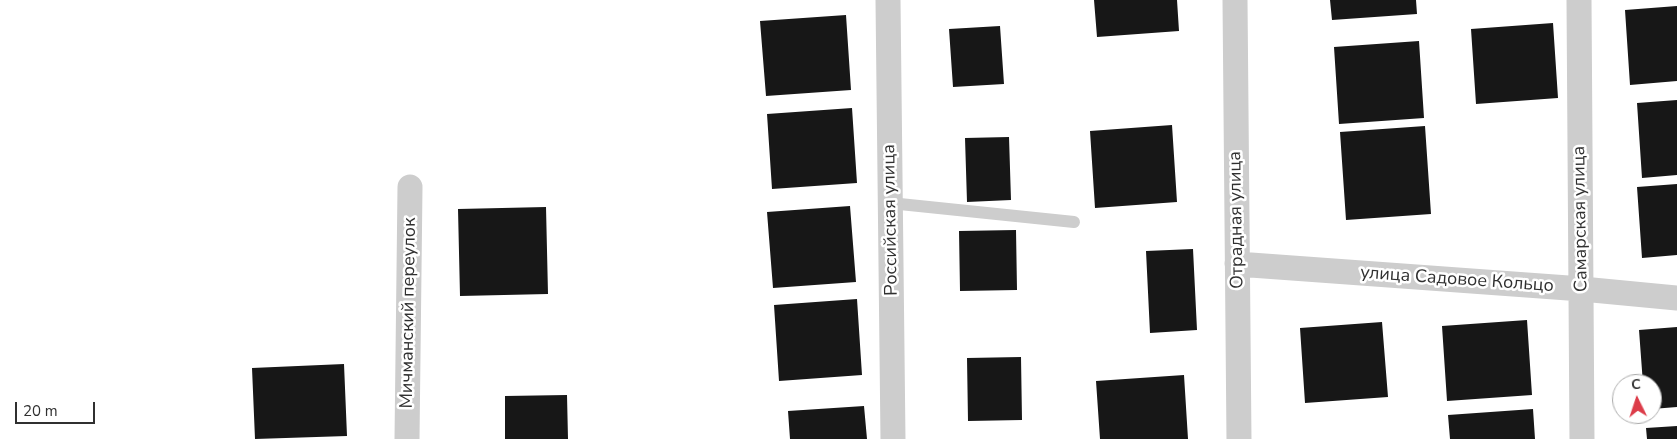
<!DOCTYPE html>
<html>
<head>
<meta charset="utf-8">
<style>
  body { margin:0 }
  #map { position:relative; width:1677px; height:439px; overflow:hidden; background:#fff; font-family:"Nunito Sans",sans-serif }
  canvas { display:block }
  .north { position:absolute; left:1612px; top:374px; width:50px; height:50px; box-sizing:border-box; background:#fff; border:1px solid #acacac; border-radius:50%; rotate:356deg; font-size:14px; font-weight:700; line-height:20px; text-align:center; color:#303030 }
  .north::after { content:''; display:block; margin:auto; width:18px; height:22px; background:#dc3c49; clip-path:polygon(50% 0,100% 100%,50% 72%,0 100%) }
  .scale { position:absolute; left:15px; top:402px; width:80px; height:22px; box-sizing:border-box; border:2px solid #303030; border-top:0; padding-left:6px; font-size:15px; line-height:18px; white-space:nowrap; color:#303030; -webkit-text-stroke:4px #fff; paint-order:stroke }
</style>
</head>
<body>
<div id="map">
<canvas width="1677" height="439"></canvas>
<div class="north">С</div>
<div class="scale">20 m</div>
</div>
<script>
const context = document.querySelector('canvas').getContext('2d');
context.lineJoin = 'round';
function paint(path, color) { context.fillStyle = color; context.fill(path, 'evenodd'); }
function stroke(path, color, width, dash) { context.strokeStyle = color; context.lineWidth = width; context.lineCap = dash ? 'butt' : 'round'; context.setLineDash(dash || []); context.stroke(path); }
function write(font, color, halo, rows, align = 'center') {
  context.font = font + ' "Nunito Sans",sans-serif'; context.lineWidth = 5; context.setLineDash([]); context.textBaseline = 'middle'; context.strokeStyle = halo; context.fillStyle = color; for (const [text, x, y, turn = 0] of rows) {
    context.save(); context.translate(x, y); context.rotate((+turn || 0) * Math.PI / 180); context.textAlign = isNaN(turn) ? turn : align; if (halo) context.strokeText(text, 0, 0); context.fillText(text, 0, 0); context.restore();
  }
}
paint(new Path2D(`
  M1094,0H1177L1179,31L1097,37Z
  M1330,0H1416L1417,14L1332,20Z
  M1677,6V81L1630,85L1625,10Z
  M846,15L851,90L766,96L760,21Z
  M1553,23L1558,98L1476,104L1471,29Z
  M1000,26L1004,84L953,87L949,29Z
  M1419,41L1424,118L1339,124L1334,47Z
  M1677,100V175L1642,178L1637,103Z
  M852,108L857,183L772,189L767,114Z
  M1172,125L1177,202L1095,208L1090,131Z
  M1425,126L1431,214L1346,220L1340,132Z
  M1009,137L1011,200L967,202L965,138Z
  M1677,184V255L1642,258L1637,187Z
  M850,206L856,282L773,288L767,212Z
  M546,207L548,294L460,296L458,209Z
  M1016,230L1017,290L960,291L959,231Z
  M1193,249L1197,330L1150,333L1146,251Z
  M857,299L862,375L779,381L774,305Z
  M1527,320L1532,395L1447,401L1442,326Z
  M1382,322L1388,397L1305,403L1300,328Z
  M1677,327V407L1652,409V384H1643L1639,330Z
  M1021,357L1022,420L968,421L967,358Z
  M344,364L347,436L255,439L252,368Z
  M1184,375L1188,439H1100L1096,381Z
  M567,395L568,439H505V396Z
  M864,406L867,439H790L788,411Z
  M1533,409L1535,439H1450L1448,415Z
  M1677,426V439H1647L1646,428Z`), '#171717');
stroke(new Path2D(`
  M890,203L1074,222`), '#cdcdcd', 12);
stroke(new Path2D(`
  M888,0L893,439
  M1235,0L1239,439
  M1579,0L1582,439
  M1237,264L1582,289L1677,298
  M407,439L410,187`), '#cdcdcd', 25);
write('18px', '#303030', '#fff', [
  ["Самарская улица",1581,219,-91],
  ["Российская улица",891,220,-91],
  ["Отрадная улица",1237,220,-91],
  ["улица Садовое Кольцо",1457,280,4],
  ["Мичманский переулок",409,313,-89]
]);
</script>
</body>
</html>
